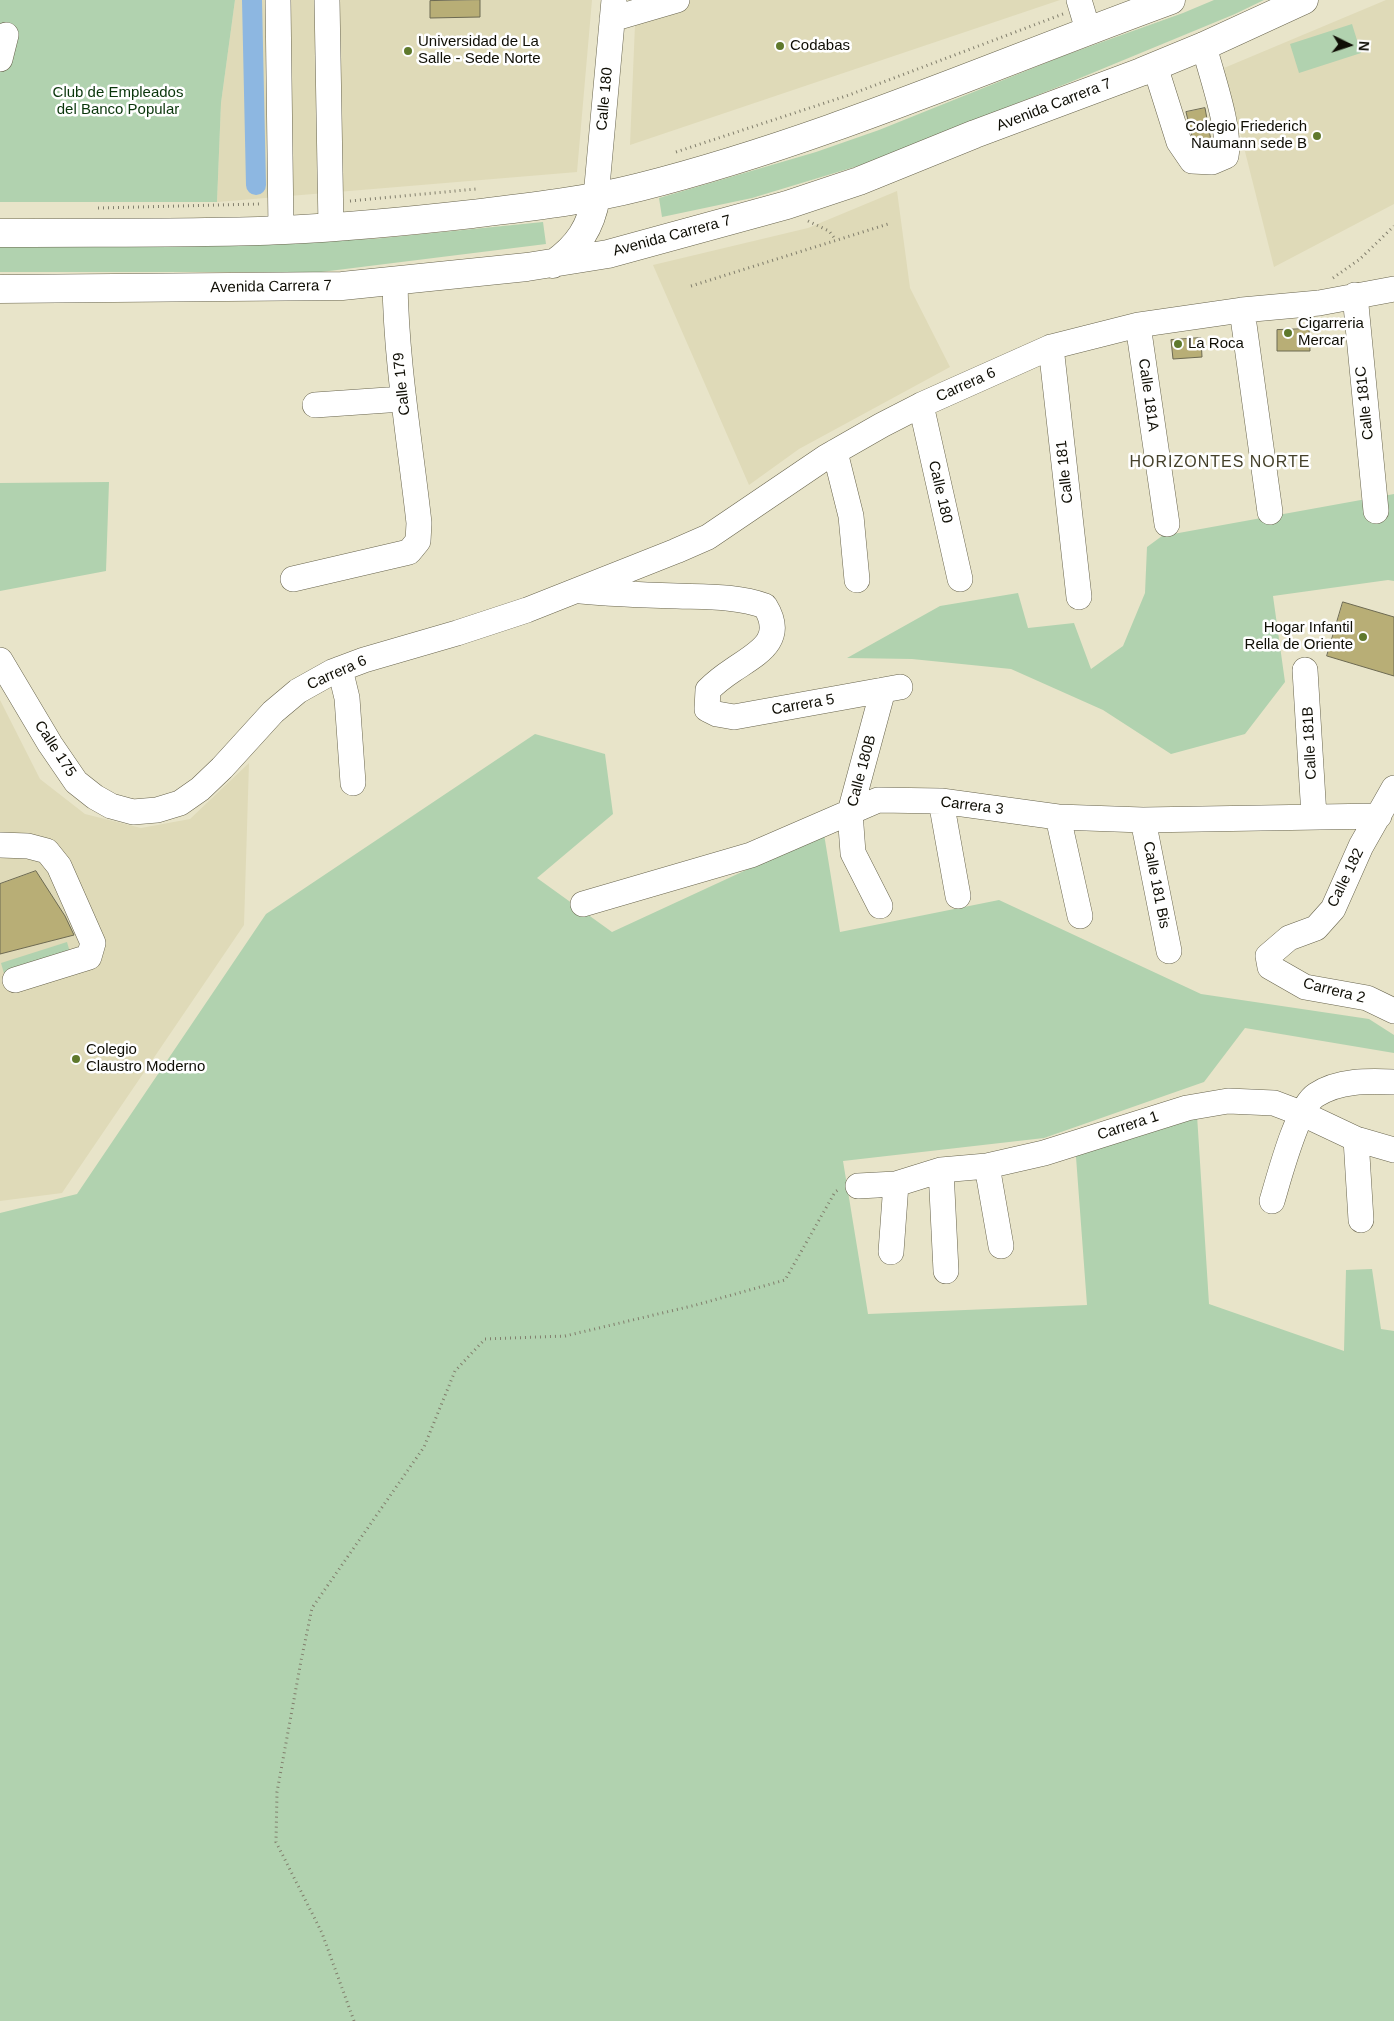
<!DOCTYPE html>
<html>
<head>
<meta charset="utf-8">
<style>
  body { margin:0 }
  #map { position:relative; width:1394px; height:2021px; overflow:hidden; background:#e8e4c9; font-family:Helvetica,sans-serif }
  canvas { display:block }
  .north { position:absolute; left:1324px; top:20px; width:50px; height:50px; -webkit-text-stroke:4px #fff; paint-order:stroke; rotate:94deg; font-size:14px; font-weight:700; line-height:20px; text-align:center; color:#0f0e05 }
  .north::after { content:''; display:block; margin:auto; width:18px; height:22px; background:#0f0e05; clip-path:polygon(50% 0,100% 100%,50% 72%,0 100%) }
</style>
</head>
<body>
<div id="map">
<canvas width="1394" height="2021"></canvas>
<div class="north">N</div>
</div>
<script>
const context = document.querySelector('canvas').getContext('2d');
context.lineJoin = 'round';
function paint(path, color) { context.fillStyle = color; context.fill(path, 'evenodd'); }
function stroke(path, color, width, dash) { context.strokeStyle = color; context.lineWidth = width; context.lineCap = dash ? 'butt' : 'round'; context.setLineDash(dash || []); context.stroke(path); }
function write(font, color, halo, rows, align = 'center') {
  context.font = font + ' Helvetica,sans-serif'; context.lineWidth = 5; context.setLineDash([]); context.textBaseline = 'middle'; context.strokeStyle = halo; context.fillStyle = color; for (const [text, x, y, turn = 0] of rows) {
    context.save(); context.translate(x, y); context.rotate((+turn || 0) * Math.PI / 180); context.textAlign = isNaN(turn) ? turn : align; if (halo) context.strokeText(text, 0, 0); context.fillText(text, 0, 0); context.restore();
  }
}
paint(new Path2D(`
  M235,0H592L577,172L217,202L221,103Z
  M636,0H1060L630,145Z
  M1386,0H1394V204L1274,267L1224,68Z
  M897,191L910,288L950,367L799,449L749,485L653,265L808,228Z
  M0,700L40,779L85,814L141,828L190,819L249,763L244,925L62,1193L0,1201Z`), '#dfdab8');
paint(new Path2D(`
  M0,0H235L221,103L217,202H0Z
  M1214,0H1264L1235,14L1068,83L861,165L752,198L662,217L659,198L816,152L879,130L1063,56L1183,13Z
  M1352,24L1361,53L1299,73L1290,44Z
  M543,222L546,244L321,272H0V247L187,244L373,239Z
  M109,482L106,571L0,591V483Z
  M1394,494V581L1388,580L1273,596L1285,682L1245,734L1171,754L1103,710L1011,669L912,659L847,658L940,606L1018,593L1028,628L1074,623L1091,669L1123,646L1145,593L1147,547L1162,536Z
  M535,734L605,754L613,814L537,878L612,932L824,834L840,932L999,900L1201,994L1369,1019L1394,1035V1053L1245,1028L1204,1082L1044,1138L843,1161L868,1314L1087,1305L1074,1130L1197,1115L1209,1304L1344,1351L1346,1270L1372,1269L1381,1329L1394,1331V2021H0V1213L77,1194L266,914Z
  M67,942L75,970L9,991L1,963Z`), '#b1d2af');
stroke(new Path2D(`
  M252,0L256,185`), '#8db7e1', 20);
const building = new Path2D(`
  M480,0V17L430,18V1Z
  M1205,108L1212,146L1208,147H1200L1192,136L1186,112Z
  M1309,329L1310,351H1277V330Z
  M1201,338L1202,357L1173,359L1171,340Z
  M1343,602L1394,617V676L1327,656Z
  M36,871L65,916L74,935L0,954V884Z`);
paint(building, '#b8ae76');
stroke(building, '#6d6a52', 1);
const minor = new Path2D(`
  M278,0L281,230
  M327,0L331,227
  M1079,0L1088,30
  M612,19L677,0
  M0,59L6,35
  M1155,66L1179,142L1192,161L1212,162L1226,156C1231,129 1211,74 1204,46
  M596,197L614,0
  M1355,295L1376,511
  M1242,310L1270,512
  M1138,325L1167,524
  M1051,347L1079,597
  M315,405L402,399
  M921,405L960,579
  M835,452L851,516L857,580
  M293,579L409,552L418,541L419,523C410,442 396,362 395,281
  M581,591C613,594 645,595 677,596C706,597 738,596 765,606C786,640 758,653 733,670C724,676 716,682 708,690L707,709L717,714L734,717L900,687
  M0,660L50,744L76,782L95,797L111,806L133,812L157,810L180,803L200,789L222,768L273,712L298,691L332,672L364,660L457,633L527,610L676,551L708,537L826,457L882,425L921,405L1051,347L1138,325L1242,310L1319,303L1394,289
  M340,669L347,698L353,783
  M1305,670L1314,816
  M1394,788L1361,846L1333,909L1316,928L1289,938L1268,956L1270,967L1305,987L1367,998L1394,1011
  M941,801L958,896
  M1058,817L1080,916
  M1143,820L1169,951
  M0,845L28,846L47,851L59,866L93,943L89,957L15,980
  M583,904L751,855L878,800L941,801L1058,817L1143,820L1379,816
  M880,906L853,853L850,812L883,690
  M1356,1139L1361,1220
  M987,1166L1001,1246
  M941,1170L946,1271
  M858,1186L896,1184L941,1170L987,1166L1044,1153L1187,1108L1228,1101L1274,1103L1303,1114L1356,1139L1394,1150
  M1272,1201C1279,1178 1297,1107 1316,1095C1339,1080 1368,1081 1394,1082
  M891,1252L896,1184`);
const major = new Path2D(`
  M0,233C95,232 190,234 285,230C348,227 410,221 472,214C529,207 585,201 640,187C822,141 995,64 1171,0
  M553,264C578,247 591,227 596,197
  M0,289L342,286L527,267L608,254L787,205L859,181L975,134L1141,72L1204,46L1304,0`);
stroke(minor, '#68644d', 26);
stroke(major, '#68644d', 29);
stroke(new Path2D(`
  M676,152L849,95L1063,14
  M350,201L476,189
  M98,208L259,204
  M808,221L829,231L836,240
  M1333,278L1360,259L1394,226
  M691,286L888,224
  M354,2021L322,1933L276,1842L277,1792L301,1661L312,1608L424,1447L455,1371L485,1339L565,1336L696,1305L785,1280L835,1192L838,1190`), '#817e6c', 3, [1, 4]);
stroke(minor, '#fff', 25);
stroke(major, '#fff', 28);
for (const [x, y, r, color] of [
  [780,46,5,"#5f792c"],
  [408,51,5,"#5f792c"],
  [1317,136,5,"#5f792c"],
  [1288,333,5,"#5f792c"],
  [1178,344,5,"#5f792c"],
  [1363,637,5,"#5f792c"],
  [76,1059,5,"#5f792c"]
]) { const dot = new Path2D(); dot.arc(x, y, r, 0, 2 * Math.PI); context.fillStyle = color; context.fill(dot); stroke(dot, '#fff', 2); }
write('15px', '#0f0e05', '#fff', [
  ["Universidad de La",418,42],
  ["Salle - Sede Norte",418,59],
  ["Codabas",790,46],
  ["Colegio Friederich",1307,127,"right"],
  ["Naumann sede B",1307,144,"right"],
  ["Cigarreria",1298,324],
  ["Mercar",1298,341],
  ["La Roca",1188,344],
  ["Hogar Infantil",1353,628,"right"],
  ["Rella de Oriente",1353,645,"right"],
  ["Colegio",86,1050],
  ["Claustro Moderno",86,1067]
], 'left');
write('15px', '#0a360b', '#fff', [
  ["Club de Empleados",118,93],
  ["del Banco Popular",118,110]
]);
write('15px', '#0f0e05', '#fff', [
  ["Calle 180",605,99,-85],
  ["Avenida Carrera 7",1054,105,-21],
  ["Avenida Carrera 7",672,236,-15],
  ["Avenida Carrera 7",271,287,-1],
  ["Calle 179",402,384,-96],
  ["Carrera 6",966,385,-24],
  ["Calle 181A",1148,395,82],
  ["Calle 181C",1365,403,-96],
  ["Calle 181",1065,472,-96],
  ["Calle 180",940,492,77],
  ["Carrera 6",337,673,-24],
  ["Carrera 5",803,705,-10],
  ["Calle 181B",1310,743,-93],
  ["Calle 175",55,749,57],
  ["Calle 180B",862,771,-75],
  ["Carrera 3",972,806,7],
  ["Calle 182",1346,878,-64],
  ["Calle 181 Bis",1156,885,79],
  ["Carrera 2",1334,991,14],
  ["Carrera 1",1128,1126,-18]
]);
context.letterSpacing = '1px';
write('16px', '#45412b', '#fff', [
  ["HORIZONTES NORTE",1220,463]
]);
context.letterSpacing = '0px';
</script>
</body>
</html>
